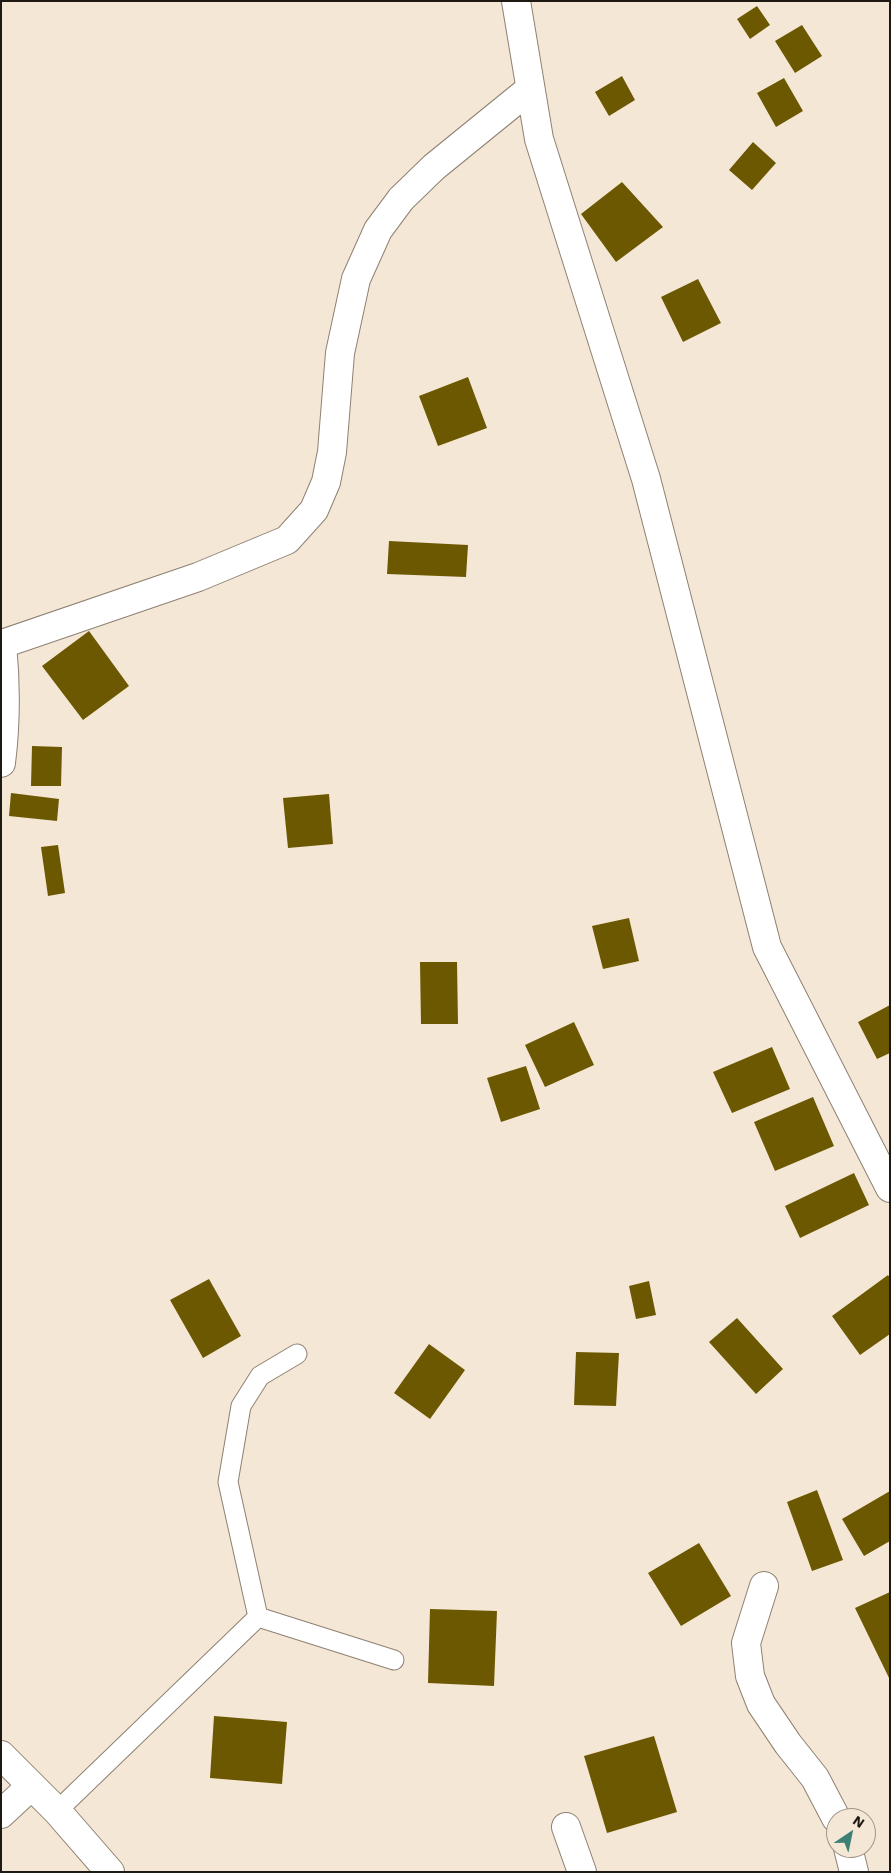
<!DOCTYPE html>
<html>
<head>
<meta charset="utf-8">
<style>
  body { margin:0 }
  #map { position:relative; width:891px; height:1873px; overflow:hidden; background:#f5e7d6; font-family:"Work Sans",sans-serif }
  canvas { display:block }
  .frame { position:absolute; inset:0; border:2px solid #1e1913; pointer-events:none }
  .north { position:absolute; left:826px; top:1808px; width:50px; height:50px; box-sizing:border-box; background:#f5e7d6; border:1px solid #9f9588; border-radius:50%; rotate:34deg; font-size:14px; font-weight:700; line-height:20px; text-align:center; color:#1e1913 }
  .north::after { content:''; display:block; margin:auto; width:18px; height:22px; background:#3d8174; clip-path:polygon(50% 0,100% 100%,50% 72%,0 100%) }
</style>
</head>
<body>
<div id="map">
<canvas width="891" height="1873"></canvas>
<div class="frame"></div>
<div class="north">N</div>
</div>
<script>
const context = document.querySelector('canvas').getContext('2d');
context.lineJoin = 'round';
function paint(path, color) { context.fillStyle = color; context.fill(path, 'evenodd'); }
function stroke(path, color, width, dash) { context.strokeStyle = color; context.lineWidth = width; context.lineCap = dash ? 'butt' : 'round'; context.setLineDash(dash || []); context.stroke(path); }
paint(new Path2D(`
  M757,6L770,25L750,39L737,19Z
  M802,25L822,56L795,73L775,41Z
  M622,76L635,100L609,116L595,92Z
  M784,78L803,111L776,127L757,93Z
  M753,142L776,163L752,190L729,170Z
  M622,182L663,227L616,262L581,214Z
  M698,279L721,323L683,342L661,297Z
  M468,377L487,428L438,446L419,396Z
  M389,541L468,545L466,577L387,574Z
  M89,631L129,686L83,720L42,666Z
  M32,746L62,747L61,786H31Z
  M11,793L59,799L57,821L9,816Z
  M329,794L333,844L288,848L283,798Z
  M58,845L65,893L48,896L41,847Z
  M629,918L639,961L603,969L592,926Z
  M420,962H457L458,1024H421Z
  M890,1005V1053L877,1059L858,1022Z
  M574,1022L594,1065L545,1087L525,1045Z
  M772,1047L790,1089L732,1113L713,1072Z
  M526,1066L540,1109L501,1122L487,1078Z
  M813,1097L834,1146L775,1171L754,1122Z
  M854,1173L869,1205L800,1238L785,1206Z
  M888,1275L890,1278V1334L860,1355L832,1316Z
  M209,1279L241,1336L203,1358L170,1300Z
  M649,1281L656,1315L636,1319L629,1286Z
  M737,1318L783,1369L756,1394L709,1342Z
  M429,1344L465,1370L430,1419L394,1393Z
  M576,1352L619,1353L616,1406L574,1405Z
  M817,1490L843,1560L812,1571L787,1502Z
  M890,1491V1541L864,1556L842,1519Z
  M699,1543L731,1596L681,1626L648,1573Z
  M890,1592V1680L855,1608Z
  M430,1609L497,1611L494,1686L428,1683Z
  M214,1716L287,1722L282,1784L210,1778Z
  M654,1736L677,1812L607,1833L584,1756Z`), '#6c5800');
const service = new Path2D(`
  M258,1617L394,1660
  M57,1811L258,1617L228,1482L241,1406L260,1376L297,1354`);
const minor = new Path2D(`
  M516,1L539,139L646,479L767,947L890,1188
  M1,763C6,723 6,684 2,644L198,577L287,540L314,510L326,482L332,452L340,353L356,279L378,230L401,199L434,167L530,89
  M764,1586L746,1643L750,1676L761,1704L788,1744L815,1778L836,1818
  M1,1755L57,1811L110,1872
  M1,1814L31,1786
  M566,1827L582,1872
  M848,1848L854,1872`);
stroke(service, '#8e8172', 21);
stroke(minor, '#8e8172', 30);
stroke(service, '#fff', 19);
stroke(minor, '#fff', 28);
</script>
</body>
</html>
